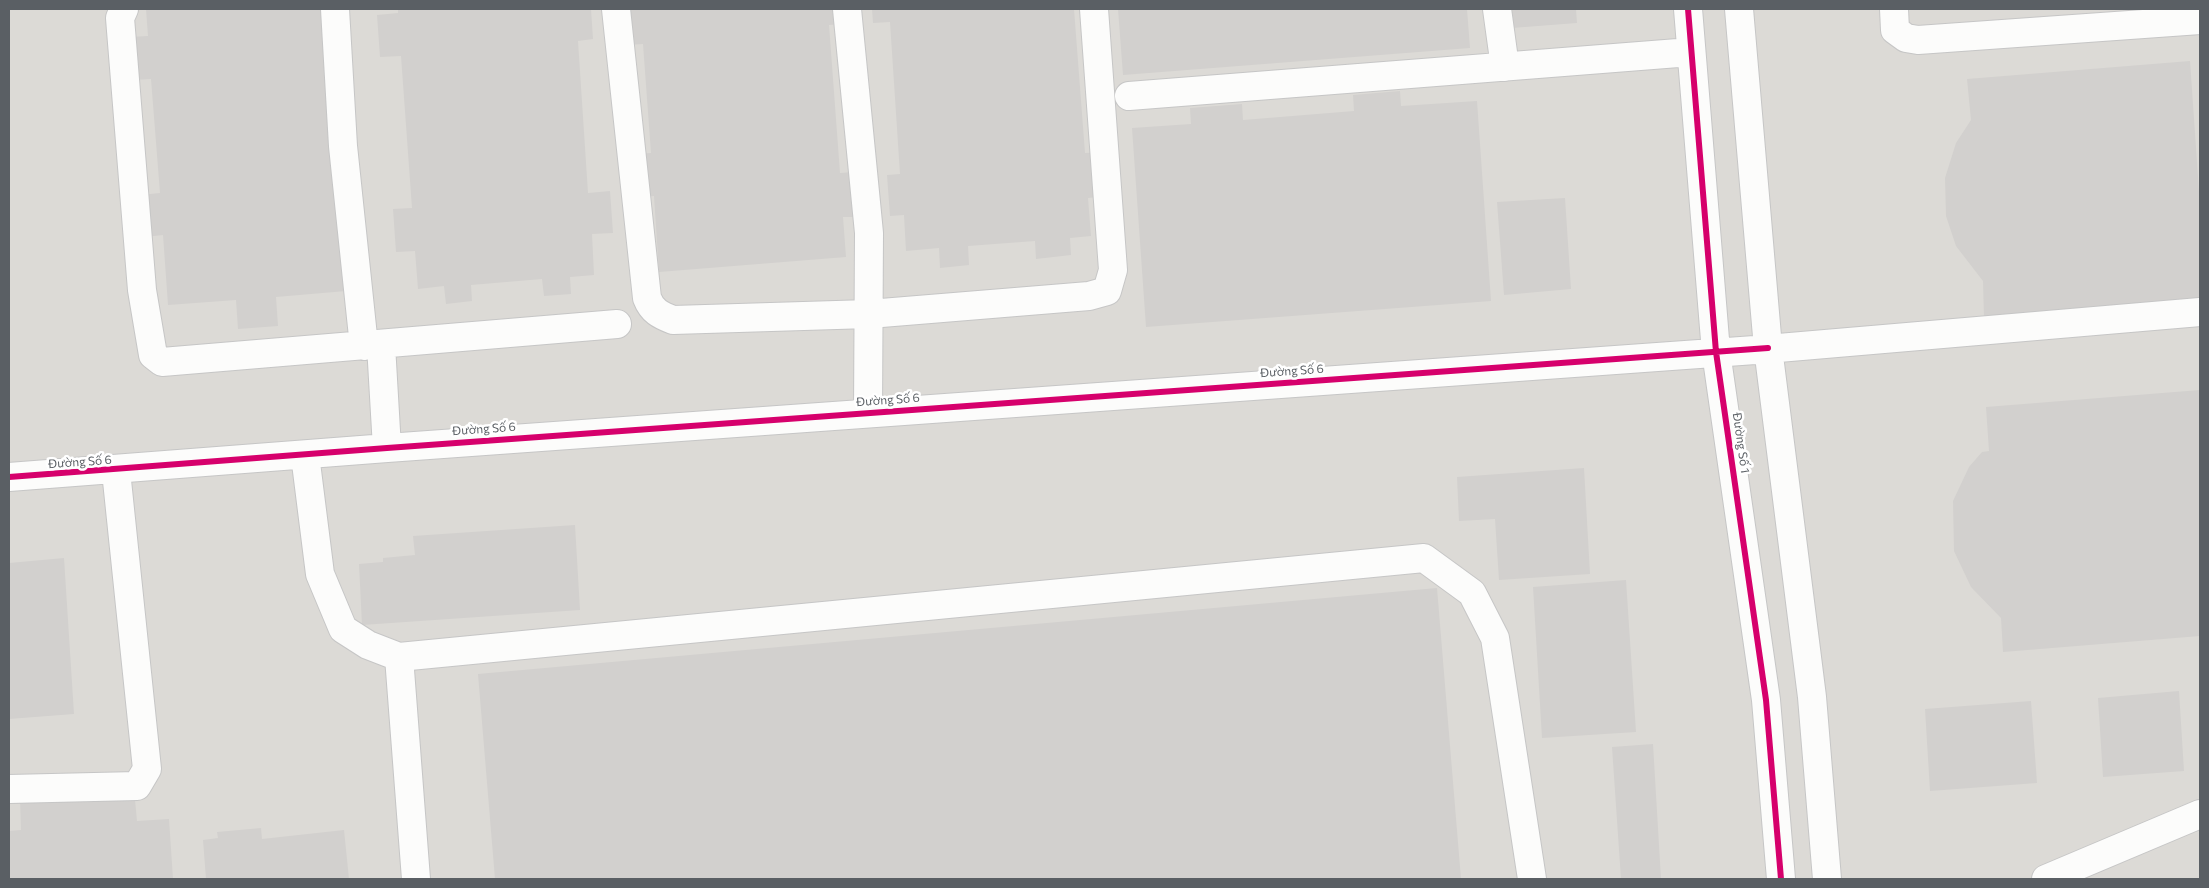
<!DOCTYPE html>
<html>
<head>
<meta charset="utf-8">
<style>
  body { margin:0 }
  #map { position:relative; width:2209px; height:888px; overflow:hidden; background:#ebe9e5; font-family:Commissioner,sans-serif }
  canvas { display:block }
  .frame { position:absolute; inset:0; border:10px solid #5a5f64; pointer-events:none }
</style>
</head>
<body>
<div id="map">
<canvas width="2209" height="888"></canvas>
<div class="frame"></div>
</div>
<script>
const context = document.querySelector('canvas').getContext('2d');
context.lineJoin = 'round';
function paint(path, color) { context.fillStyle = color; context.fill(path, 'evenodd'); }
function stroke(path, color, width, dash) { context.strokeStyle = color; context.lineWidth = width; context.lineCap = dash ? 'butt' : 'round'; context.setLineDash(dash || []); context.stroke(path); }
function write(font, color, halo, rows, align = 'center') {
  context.font = font + ' Commissioner,sans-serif'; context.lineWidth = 5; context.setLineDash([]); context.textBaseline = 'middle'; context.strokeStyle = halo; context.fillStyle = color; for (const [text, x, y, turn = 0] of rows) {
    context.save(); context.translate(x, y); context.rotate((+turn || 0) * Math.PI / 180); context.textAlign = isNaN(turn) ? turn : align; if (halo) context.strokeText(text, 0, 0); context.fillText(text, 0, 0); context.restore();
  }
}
paint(new Path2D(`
  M9,9H2200V879H9Z`), '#dcdad6');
paint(new Path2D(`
  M146,9H326L346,291L276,297L278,326L238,329L236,300L168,305L163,235L144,237L141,195L160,193L151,79L133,80L130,37L148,36Z
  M398,9H591L593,39L578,41L588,193L610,191L613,233L592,234L594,275L570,277L571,294L544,296L542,279L471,285L472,301L446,304L444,286L418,289L415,251L396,252L393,209L412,208L401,56L380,57L377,15L398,13Z
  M626,9H840L841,24L829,25L840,173L853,172L856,217H843L846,257L659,272L654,196L642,197L639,154L651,153L643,44L628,45Z
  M872,9H1074L1085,153L1103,152L1106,196L1088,198L1091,236L1070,238L1071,255L1036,259L1035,241L968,246L969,265L940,268L939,248L906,251L904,215L890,216L887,175L900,174L890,22L873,23Z
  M1118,9H1467L1470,48L1123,75Z
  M1511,9H1576L1577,23L1512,28Z
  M2190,61L2200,206V300L1984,318L1983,281L1956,246L1946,216L1945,178L1956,143L1971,120L1967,79Z
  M1400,91L1401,106L1477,101L1491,301L1146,327L1132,128L1191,124L1190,108L1242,104L1243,120L1354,111L1353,95Z
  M1565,198L1571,289L1504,295L1497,202Z
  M2200,390V636L2003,652L2001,618L1971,587L1954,551L1953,501L1969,467L1982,452L1989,451L1986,407Z
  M1584,468L1590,574L1499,580L1495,519L1459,521L1457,477Z
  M575,525L580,610L362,625L359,564L383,562V558L415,555L413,536Z
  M64,558L74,714L9,719V563Z
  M1626,580L1636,732L1542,738L1533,587Z
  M1437,588L1461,879H495L478,674Z
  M2179,691L2184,771L2103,777L2098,698Z
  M2031,701L2037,783L1930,791L1925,709Z
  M1653,744L1661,879H1621L1612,747Z
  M134,789L137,821L169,819L173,879H9V831L21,830L20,798Z
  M261,828L262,839L344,830L349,879H206L203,840L218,838L217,832Z`), '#d2d0ce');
const minor = new Path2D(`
  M124,9L120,18L142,290L153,355L162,362L617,324
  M335,9L343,146L364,346
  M616,9L647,298C652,311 660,315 673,320L869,314L1089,296L1107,291L1113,270L1094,9
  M847,9L869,233L868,413
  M1497,9L1505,67
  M1688,9L1716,352L1766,700L1781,879
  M1739,9L1768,348L1812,697L1827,879
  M1894,9L1895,30L1906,38L1918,40L2200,20
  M1129,96L1691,52
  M381,345L387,448
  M305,455L320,574L343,629L368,645L399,657
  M9,477L387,448L1755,350L2200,312
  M9,789L137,786L147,769L116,471
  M416,879L399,657L1424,558L1472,593L1495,638L1532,879
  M2046,879L2200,814`);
stroke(minor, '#c6c6c6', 30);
stroke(minor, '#fcfcfb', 28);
stroke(new Path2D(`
  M1688,9L1716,352L1766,700L1781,879
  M9,477L387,448L1768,348`), '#d6006c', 6);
write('12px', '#5a5f64', '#fff', [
  ["Đường Số 6",1292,371,-4],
  ["Đường Số 6",888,400,-4],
  ["Đường Số 6",484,429,-4],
  ["Đường Số 1",1741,443,82],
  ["Đường Số 6",80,462,-4]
]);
</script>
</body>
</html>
